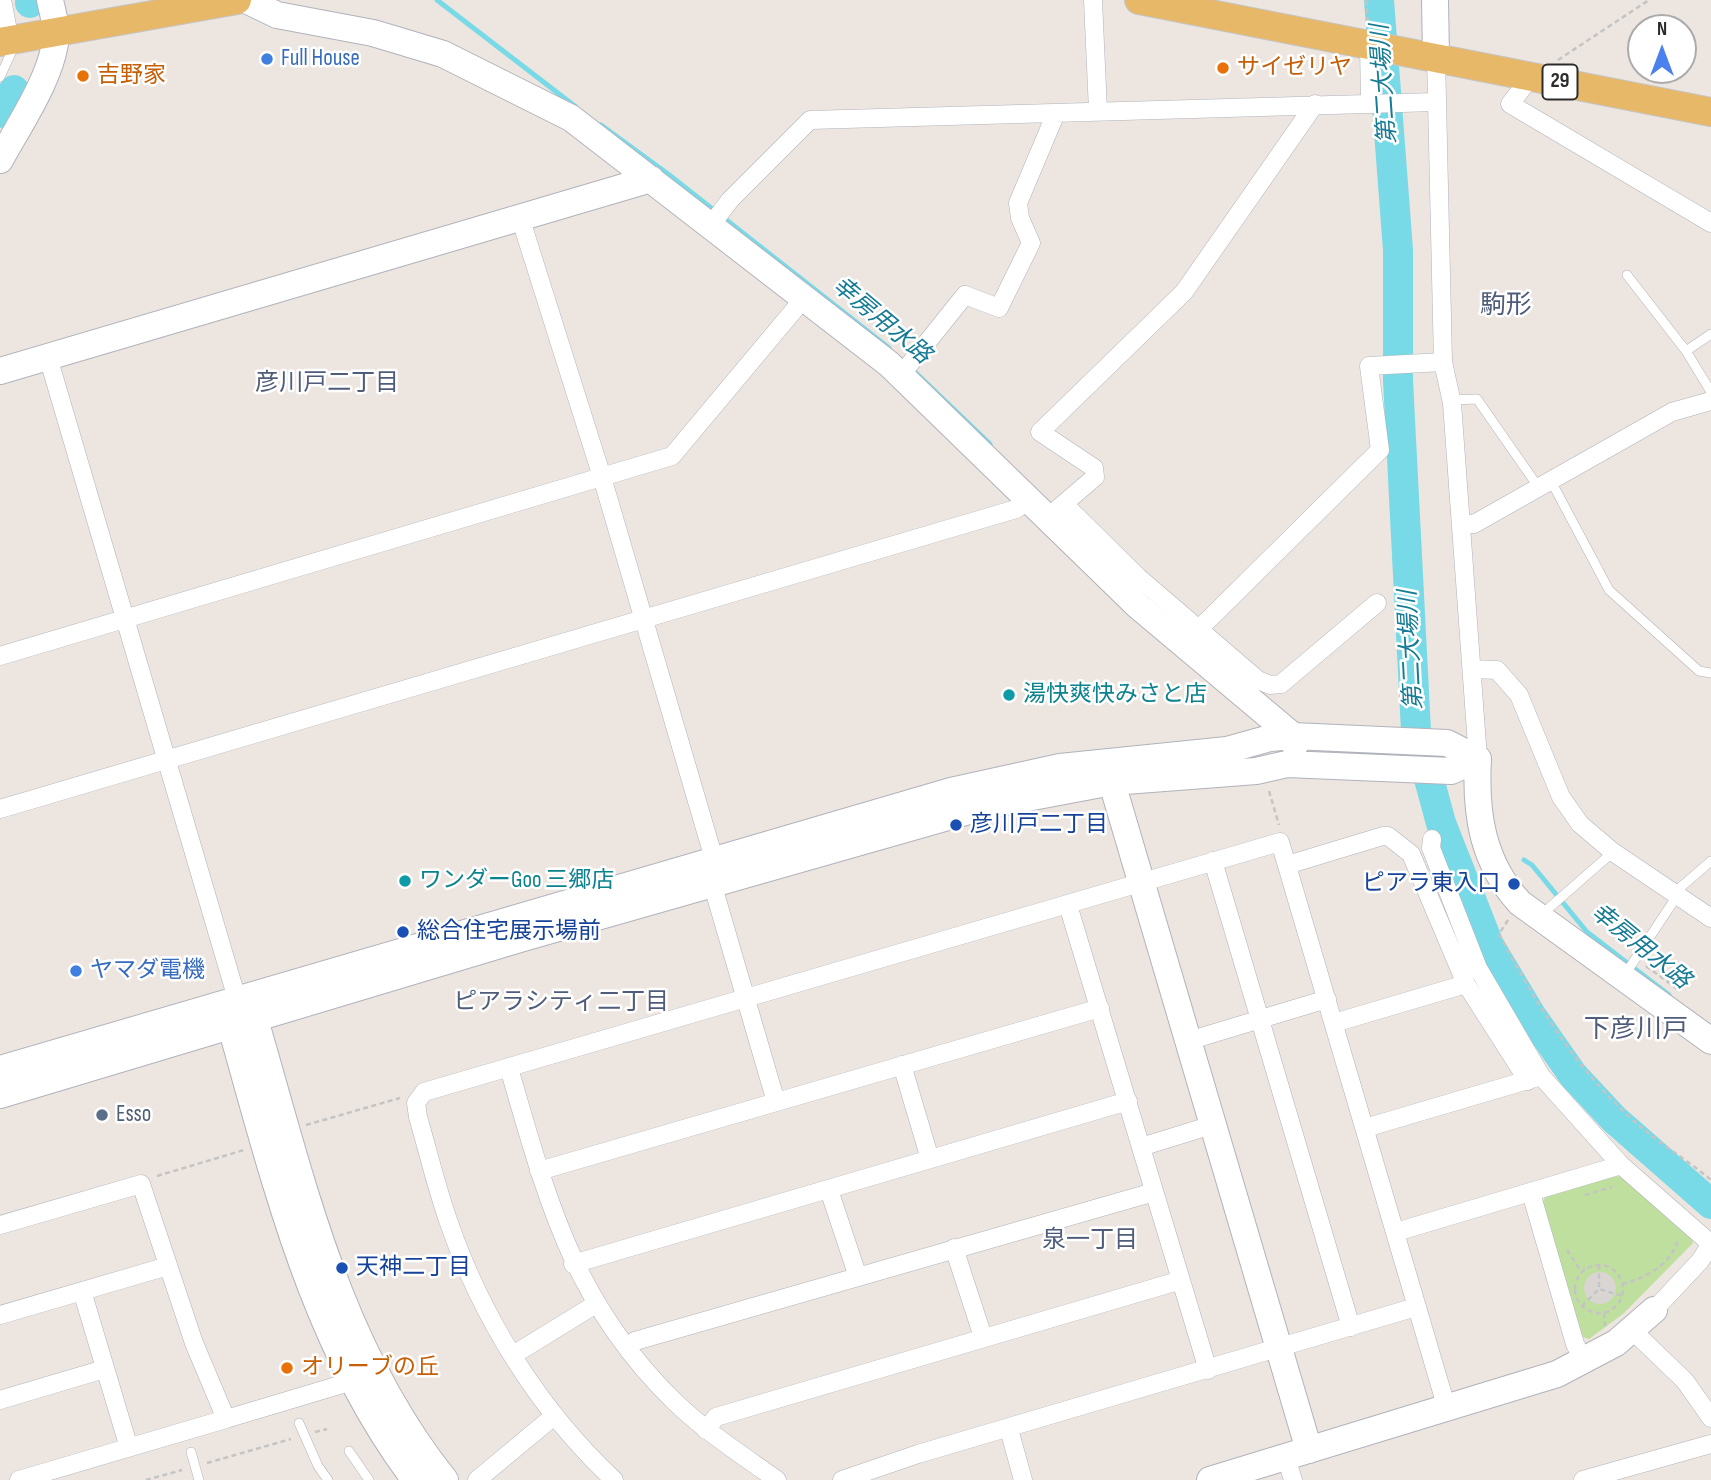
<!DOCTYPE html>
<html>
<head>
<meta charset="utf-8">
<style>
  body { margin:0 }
  #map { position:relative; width:1711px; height:1480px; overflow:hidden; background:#ede5df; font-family:"Sofia Sans Condensed",sans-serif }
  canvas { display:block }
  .north { position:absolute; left:1627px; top:14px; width:70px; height:70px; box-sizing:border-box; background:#fff; border:2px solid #ababab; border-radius:50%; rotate:0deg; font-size:19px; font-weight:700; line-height:28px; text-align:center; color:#2c2c2c }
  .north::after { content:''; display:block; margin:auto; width:24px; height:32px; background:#4a81ef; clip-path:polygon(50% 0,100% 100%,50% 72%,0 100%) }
</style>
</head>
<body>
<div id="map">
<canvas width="1711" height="1480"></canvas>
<div class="north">N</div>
</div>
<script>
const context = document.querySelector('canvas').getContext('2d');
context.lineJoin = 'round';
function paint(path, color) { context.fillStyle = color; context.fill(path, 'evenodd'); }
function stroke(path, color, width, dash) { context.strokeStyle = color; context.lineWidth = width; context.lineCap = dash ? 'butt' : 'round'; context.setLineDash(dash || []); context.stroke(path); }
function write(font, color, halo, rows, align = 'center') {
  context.font = font + ' "Sofia Sans Condensed","Noto Sans JP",sans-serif'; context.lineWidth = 5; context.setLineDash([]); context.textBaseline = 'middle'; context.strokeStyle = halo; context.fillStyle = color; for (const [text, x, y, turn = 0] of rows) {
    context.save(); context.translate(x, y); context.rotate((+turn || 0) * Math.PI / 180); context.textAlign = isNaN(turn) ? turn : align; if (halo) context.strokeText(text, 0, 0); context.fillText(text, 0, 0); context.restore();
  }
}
paint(new Path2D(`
  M1617,1176L1625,1178L1691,1235L1693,1243L1623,1314L1589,1339L1583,1337L1542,1203L1547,1194Z`), '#bfdf9f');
paint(new Path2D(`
  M1584 1288a16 16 0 1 1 32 0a16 16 0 1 1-32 0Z`), '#d9d5d2');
stroke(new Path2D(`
  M437,0L576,107
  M601,125L668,174L889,348
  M914,371L990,444
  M1524,860L1532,865L1587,932L1669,995`), '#79dae7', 5);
stroke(new Path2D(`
  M30,0V3
  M1379,0L1398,250V380L1416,731L1441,823L1489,945L1531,1015L1573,1075L1614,1119L1711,1204
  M0,113L14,90`), '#79dae7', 30);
const lane = new Path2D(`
  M0,77L11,53L10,43
  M1627,275L1686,351L1711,392
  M1686,351L1711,334
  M1451,400L1477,399L1539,488
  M1551,481L1609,590L1699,671L1711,673
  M1674,893L1711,861
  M1541,915L1613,852
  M1624,976L1677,896
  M299,1423L318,1466L328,1480
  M349,1451L369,1480
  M191,1452L199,1480`);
const street = new Path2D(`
  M2,0L10,41
  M1093,0L1098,111
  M1369,44L1370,103
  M1436,57L1443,362L1452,403L1478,759
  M1531,77L1510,104L1711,223
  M520,217L602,477L714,859
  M711,225L730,200L810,120L1436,102
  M48,357L237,999
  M901,375L965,295L999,308L1031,243L1020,218L1018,203L1056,113
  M1064,504L1138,577L1258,680L1270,685L1281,684L1377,603
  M1047,518L1095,477L1094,468L1040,432L1184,292L1315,104
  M1461,523L1474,524L1672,412L1711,401
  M1198,630L1380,450L1369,366L1443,362
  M0,656L672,456L805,297
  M1473,669L1497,670L1519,695L1561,797L1580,824L1613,852L1711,918
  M0,809L1016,509L1029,500
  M1432,839L1431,848L1478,968L1541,1076L1621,1165L1711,1244L1700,1261L1654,1310
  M1213,861L1351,1327
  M1287,865L1383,836H1388L1411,854L1466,984L1528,1081
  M712,883L776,1102
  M1068,905L1208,1370
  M1334,1023L1466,984
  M1188,1041L1327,999
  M902,1065L930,1159
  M509,1068C547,1199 573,1303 675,1402C706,1432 742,1455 777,1480
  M1365,1128L1538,1077
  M1141,1147L1212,1125
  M539,1171L1100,1008
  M829,1190L858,1277
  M1531,1193L1575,1344L1584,1361
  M0,1225L141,1184L194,1343L226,1419L19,1480
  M1396,1232L1621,1165
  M954,1248L983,1337
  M573,1264L1128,1101
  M82,1291L129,1448
  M0,1315L168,1266
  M1632,1330L1685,1381L1711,1418
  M628,1347L635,1341L1154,1192
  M513,1355L596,1304
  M0,1400L104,1369
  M226,1419L353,1381
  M1009,1429L1023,1480
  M706,1430L716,1417L1178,1281
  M1286,1457L1293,1480
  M477,1480L554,1416
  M614,1480C539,1410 481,1317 448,1220C436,1186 428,1151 418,1117L416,1103L424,1092L1280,842L1447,1409
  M842,1480L918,1454L1416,1307
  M1583,1480L1711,1444`);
const secondary = new Path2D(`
  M246,0L277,15L373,33L443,54L571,118L889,364L1137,605L1293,736L1295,745
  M1435,0L1436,57
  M0,160C19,125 55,73 56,33C56,23 52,10 50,0
  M0,371L651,179
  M1478,759C1475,813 1482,862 1520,903L1711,1041
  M1107,766L1309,1450
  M245,1008L255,1020C302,1180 338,1347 445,1480
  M234,1011L231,1027C276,1185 314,1347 415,1480
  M0,1069L951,791L1060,767L1227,750L1270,738L1293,736L1447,743L1478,759
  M0,1095L523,938L990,805L1112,782L1256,771L1287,764L1451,771L1478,759
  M1210,1480L1557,1374L1616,1343L1654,1310`);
const primary = new Path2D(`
  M1139,0L1711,112
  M0,42L237,0`);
stroke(lane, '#b0b3bb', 10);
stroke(street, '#b0b3bb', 19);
stroke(secondary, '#b0b3bb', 28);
stroke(primary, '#c4c4c4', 30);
stroke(new Path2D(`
  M1366,0L1368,24
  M1558,60L1649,0
  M1269,791L1279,825
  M1508,920L1499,934C1535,1002 1576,1069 1634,1121C1658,1143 1686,1159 1711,1180
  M1646,966L1680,991
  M306,1125L400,1098
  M157,1176L244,1150
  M1585,1195L1612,1187
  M1567,1250L1579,1268L1585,1270
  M1599,1265V1289
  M1575 1289a24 24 0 1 1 48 0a24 24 0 1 1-48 0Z
  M1622,1284C1645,1279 1673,1263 1678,1239
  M1582,1306L1599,1289L1622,1296
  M1604,1313L1605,1326
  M315,1432L327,1429
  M207,1463L291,1439
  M146,1480L182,1470`), '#c4c4c4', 2.5, [5, 3.5]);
stroke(lane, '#fff', 9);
stroke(street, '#fff', 18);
stroke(secondary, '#fff', 26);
stroke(primary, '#e8b869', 28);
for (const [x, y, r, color] of [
  [267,59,7,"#3f7fe0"],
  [1223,68,7,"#e8710a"],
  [83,76,7,"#e8710a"],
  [1009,695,7,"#0f9aa8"],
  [956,825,7,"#1a4fb4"],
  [405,881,7,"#0f9aa8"],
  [1514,884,7,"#1a4fb4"],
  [403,932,7,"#1a4fb4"],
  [76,971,7,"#3f7fe0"],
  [102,1115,7,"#5c6f8a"],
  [342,1268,7,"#1a4fb4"],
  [287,1368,7,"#e8710a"]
]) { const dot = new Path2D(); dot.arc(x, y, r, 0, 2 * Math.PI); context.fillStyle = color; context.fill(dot); stroke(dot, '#fff', 2.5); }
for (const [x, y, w] of [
  [1560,82,35]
]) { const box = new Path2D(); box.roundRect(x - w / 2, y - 17.5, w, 35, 5); context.fillStyle = '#fff'; context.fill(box); stroke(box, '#2c2c2c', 2); }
write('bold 21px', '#2c2c2c', null, [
  ["29",1560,82]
]);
write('23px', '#366cbe', '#fff', [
  ["Full House",281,59],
  ["ヤマダ電機",90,971]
], 'left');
write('23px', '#c56008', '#fff', [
  ["サイゼリヤ",1237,68],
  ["吉野家",97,76],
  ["オリーブの丘",301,1368]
], 'left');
write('23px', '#0d838f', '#fff', [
  ["湯快爽快みさと店",1023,695],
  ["ワンダーGoo 三郷店",419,881]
], 'left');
write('23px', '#164399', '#fff', [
  ["彦川戸二丁目",970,825],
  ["ピアラ東入口",1500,884,"right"],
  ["総合住宅展示場前",417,932],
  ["天神二丁目",356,1268]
], 'left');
write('23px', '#4e5e75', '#fff', [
  ["Esso",116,1115]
], 'left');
write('italic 24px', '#167c96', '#fff', [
  ["第二大場川",1385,84,-94],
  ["幸房用水路",881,321,40],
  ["第二大場川",1412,650,-93],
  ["幸房用水路",1640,947,39]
]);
write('24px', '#4f5d7a', '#fff', [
  ["彦川戸二丁目",327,384],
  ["ピアラシティ二丁目",561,1003],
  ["泉一丁目",1090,1241]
]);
write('26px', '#4f5d7a', '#fff', [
  ["駒形",1506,306],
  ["下彦川戸",1636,1030]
]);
</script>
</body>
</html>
